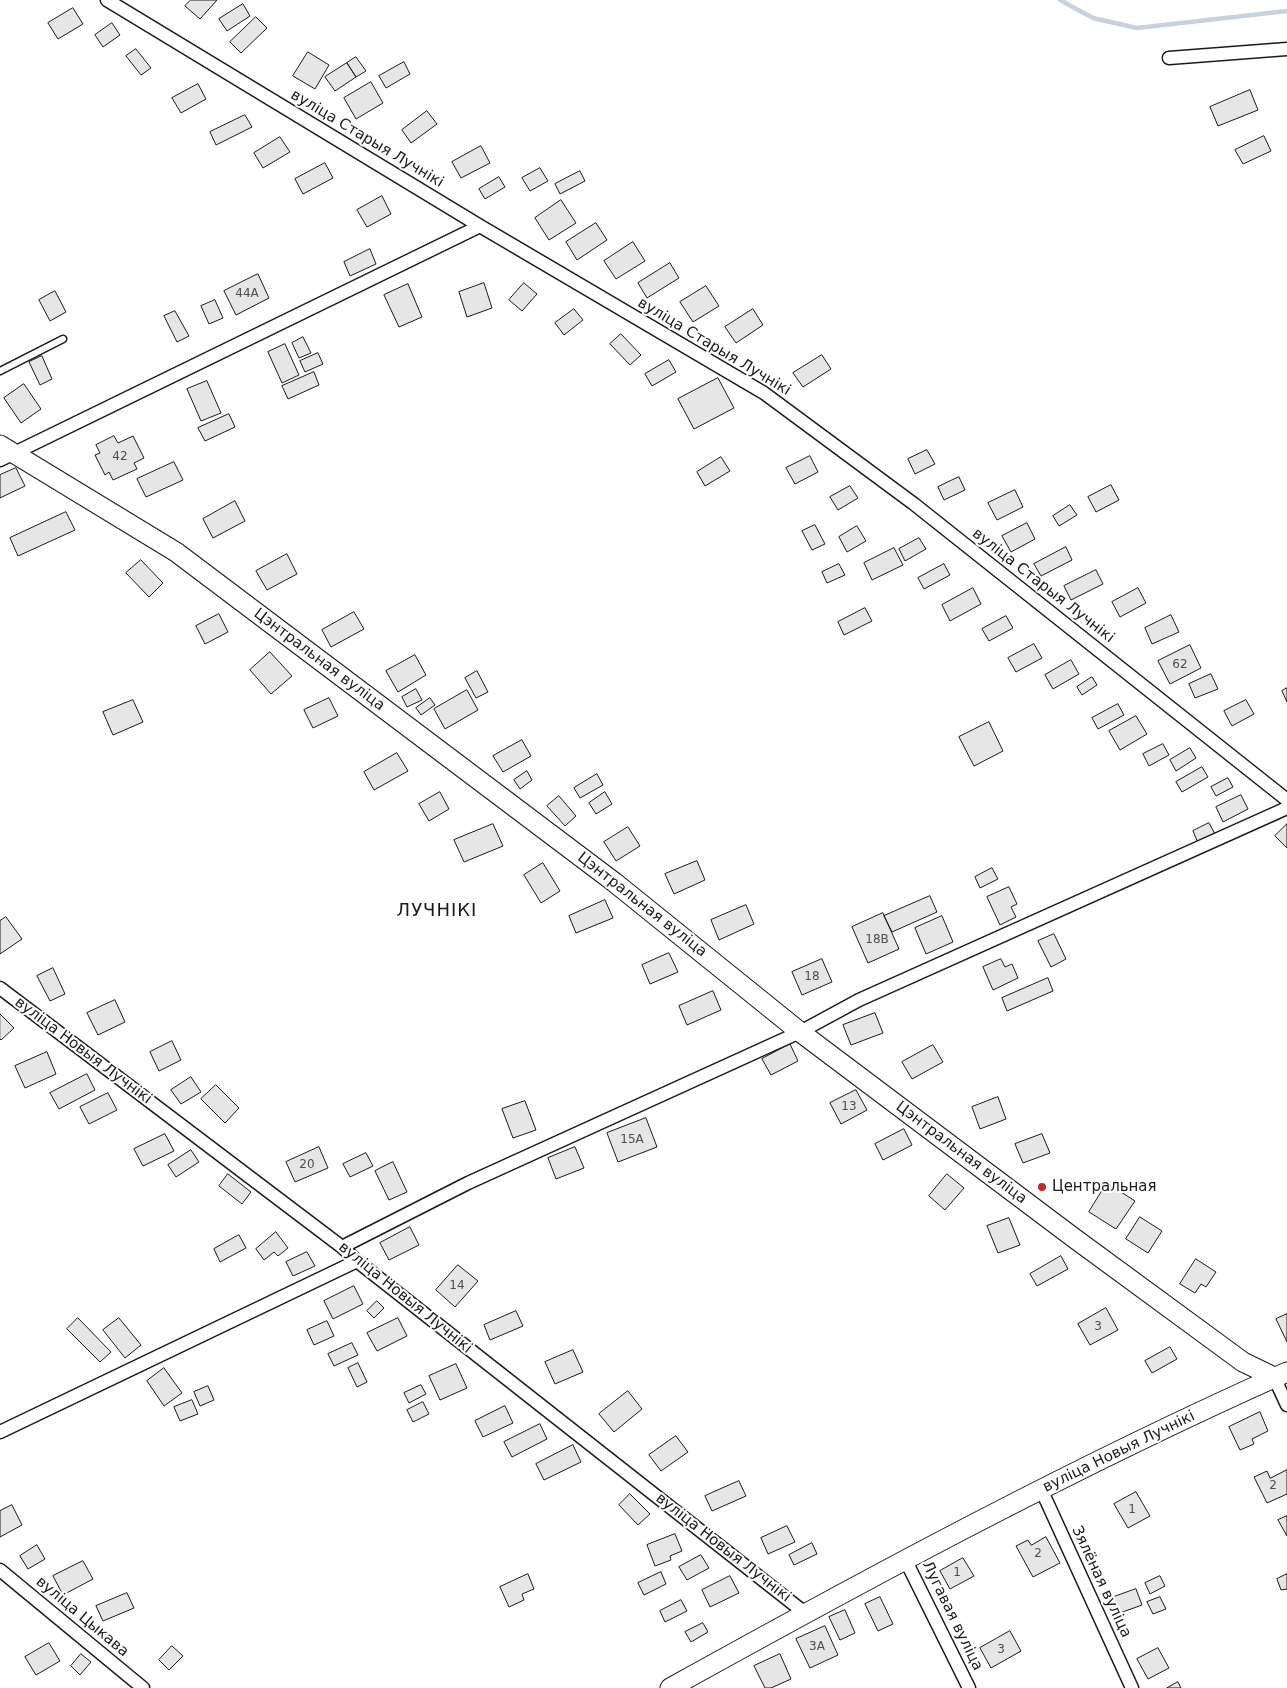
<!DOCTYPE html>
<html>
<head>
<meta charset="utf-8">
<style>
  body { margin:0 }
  canvas { display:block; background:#fff }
</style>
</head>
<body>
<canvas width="1287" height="1688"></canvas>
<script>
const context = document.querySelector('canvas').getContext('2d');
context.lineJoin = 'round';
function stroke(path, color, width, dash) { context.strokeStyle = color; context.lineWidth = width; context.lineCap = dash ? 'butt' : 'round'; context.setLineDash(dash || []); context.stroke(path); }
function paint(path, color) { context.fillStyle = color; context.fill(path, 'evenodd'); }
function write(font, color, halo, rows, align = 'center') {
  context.font = font + ' "DejaVu Sans",sans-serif'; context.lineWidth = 4; context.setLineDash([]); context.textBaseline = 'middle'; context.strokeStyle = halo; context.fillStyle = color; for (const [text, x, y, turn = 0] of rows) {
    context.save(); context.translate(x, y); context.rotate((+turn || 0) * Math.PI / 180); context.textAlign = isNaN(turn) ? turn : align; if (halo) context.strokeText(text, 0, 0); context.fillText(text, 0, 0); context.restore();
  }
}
stroke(new Path2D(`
  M1060,0L1093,18L1137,28L1287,11`), '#c6d2dc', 4.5);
const building = new Path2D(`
  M191,0H217L200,19L185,6Z
  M243,4L250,16L227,31L219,19Z
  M73,8L83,24L58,39L48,23Z
  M256,17L267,28L241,53L230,42Z
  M112,23L120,35L103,47L95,35Z
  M136,49L151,68L141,75L126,56Z
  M308,52L329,65L315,89L293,76Z
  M356,57L366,71L356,77L347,63Z
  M404,62L410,74L386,88L379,76Z
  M347,63L356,77L335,91L325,77Z
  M371,82L383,103L356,119L344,98Z
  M198,84L206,99L181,113L172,98Z
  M1250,90L1258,110L1218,126L1210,107Z
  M427,111L437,124L411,143L402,130Z
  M245,115L252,127L216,145L210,132Z
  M1264,136L1271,151L1243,164L1235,150Z
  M280,137L290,152L263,168L254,153Z
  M481,146L490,163L461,178L452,162Z
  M325,163L333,178L303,194L295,179Z
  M540,168L548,181L530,191L522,178Z
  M580,171L585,181L560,194L555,184Z
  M499,177L505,187L485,199L479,189Z
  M382,196L391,214L367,227L357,210Z
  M561,200L576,223L549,240L535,218Z
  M596,223L607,240L577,260L566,242Z
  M633,242L645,261L616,279L604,261Z
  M370,249L376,264L350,276L344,262Z
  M670,263L679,278L647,298L638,283Z
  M258,274L269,298L236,315L224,291Z
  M484,283L492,308L467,317L459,292Z
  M524,283L537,294L522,311L509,300Z
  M408,284L422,317L399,327L384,295Z
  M706,286L719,306L693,322L680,302Z
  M55,291L66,312L50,321L39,300Z
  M215,300L223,318L209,324L201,306Z
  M574,309L583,320L564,335L555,323Z
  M753,309L763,325L736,343L725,327Z
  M175,311L189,336L177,342L164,316Z
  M621,334L641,355L630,365L610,344Z
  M303,337L311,353L299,358L292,343Z
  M285,344L299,375L282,383L268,352Z
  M318,353L323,364L305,372L300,361Z
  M822,355L831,369L803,387L793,373Z
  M42,356L52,379L40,385L29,362Z
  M669,360L676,372L652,386L645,374Z
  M314,372L319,385L288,399L282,386Z
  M718,378L734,408L694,429L678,399Z
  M207,381L221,413L201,421L187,389Z
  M24,384L41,409L21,423L4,398Z
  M229,414L235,427L205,441L198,428Z
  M114,436L118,443L133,436L144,458L134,463L137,469L113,480L109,472L105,475L95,455L100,453L96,445Z
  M927,450L935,464L915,474L908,459Z
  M810,456L818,472L795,484L786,468Z
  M721,457L730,471L705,486L697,472Z
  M174,462L183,480L146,497L137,479Z
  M16,468L25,486L0,498V475Z
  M959,477L965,490L944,500L938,487Z
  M1111,485L1119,500L1096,512L1088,497Z
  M850,486L858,498L838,510L830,497Z
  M1015,490L1023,507L997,520L988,503Z
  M235,501L245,521L213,538L203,519Z
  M1070,505L1077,515L1059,526L1053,516Z
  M66,512L75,530L18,556L10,538Z
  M1027,523L1035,539L1011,552L1002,536Z
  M815,525L825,544L812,550L802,531Z
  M857,526L866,541L847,552L839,537Z
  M919,538L926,549L905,561L899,549Z
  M1066,547L1072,560L1041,576L1034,564Z
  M894,548L903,565L872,580L864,563Z
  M287,554L297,574L267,590L256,571Z
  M141,560L163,583L149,597L126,573Z
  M839,564L845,575L827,583L822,572Z
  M944,564L950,575L924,589L918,578Z
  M1096,570L1103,584L1071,600L1064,586Z
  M973,588L981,604L950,621L942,605Z
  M1138,588L1146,603L1120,617L1112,602Z
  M865,608L872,621L844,635L838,622Z
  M354,612L364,629L331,647L322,630Z
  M219,614L228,632L205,644L196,626Z
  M1171,615L1179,632L1152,644L1145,628Z
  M1006,616L1013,628L989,641L982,629Z
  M1034,644L1042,658L1016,672L1008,658Z
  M1190,645L1201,668L1170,684L1158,661Z
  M270,652L292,676L271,694L250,670Z
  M415,655L426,675L398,692L386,671Z
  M1071,660L1079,674L1053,689L1045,675Z
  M477,671L488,692L476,698L465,678Z
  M1211,674L1218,689L1195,698L1189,684Z
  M1092,677L1097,685L1082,695L1077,687Z
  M1287,688V702L1282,691Z
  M416,689L422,700L407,707L402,697Z
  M467,690L478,710L445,729L434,709Z
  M329,698L338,716L313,728L304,710Z
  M430,698L435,705L421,715L416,708Z
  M133,700L143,722L113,735L103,712Z
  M1246,700L1254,714L1232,726L1224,711Z
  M1118,704L1124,715L1098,729L1092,718Z
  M1136,716L1147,734L1120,750L1109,731Z
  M989,722L1003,751L974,766L959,737Z
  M522,740L531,756L503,772L493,756Z
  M1163,744L1169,755L1149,766L1143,754Z
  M1190,748L1196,758L1176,771L1170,760Z
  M397,753L408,771L374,790L364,772Z
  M1202,767L1208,777L1182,792L1176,782Z
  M527,771L532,780L520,789L514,780Z
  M597,774L603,785L580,798L574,788Z
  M1228,778L1233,787L1216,796L1211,787Z
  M440,792L449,809L429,821L419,804Z
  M605,792L612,804L596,814L589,803Z
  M1241,795L1248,809L1223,822L1216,807Z
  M559,796L576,816L565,826L547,806Z
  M1209,823L1215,834L1198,843L1193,831Z
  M493,824L503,846L464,862L454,840Z
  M1287,824V848L1275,836Z
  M628,827L640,846L616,861L604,842Z
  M697,861L705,880L674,894L665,874Z
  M543,863L560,891L541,903L524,875Z
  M992,868L998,879L980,888L975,877Z
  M1009,887L1017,904L1011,907L1016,917L1000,925L987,897Z
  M930,896L937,912L892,932L884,916Z
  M605,900L613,918L576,933L569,916Z
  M746,905L754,924L719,940L711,920Z
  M883,913L899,949L868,963L852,927Z
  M942,916L953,942L926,954L915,928Z
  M6,917L22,939L0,954V921Z
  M1054,934L1066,959L1051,967L1038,941Z
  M669,953L678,972L650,984L642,965Z
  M822,959L832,982L802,995L792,972Z
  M1001,959L1005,967L1012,964L1018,978L993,990L983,967Z
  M53,968L65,994L50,1001L37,976Z
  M1048,978L1053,991L1007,1011L1002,998Z
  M713,991L721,1010L687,1025L679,1006Z
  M115,1000L125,1022L98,1035L87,1013Z
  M875,1013L883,1033L851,1045L843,1025Z
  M0,1014L14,1028L1,1040L0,1039Z
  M172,1041L181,1060L159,1071L150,1052Z
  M790,1044L798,1061L771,1075L762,1059Z
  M933,1045L943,1062L912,1079L902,1062Z
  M47,1052L56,1074L25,1088L15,1066Z
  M87,1074L95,1090L59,1109L50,1093Z
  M191,1077L201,1092L181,1104L171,1090Z
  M216,1085L239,1108L225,1123L201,1099Z
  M856,1090L867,1110L841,1124L830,1103Z
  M108,1093L117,1110L89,1124L80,1107Z
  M998,1097L1006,1119L980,1129L972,1107Z
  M525,1101L536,1130L513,1138L502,1109Z
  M646,1118L657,1147L618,1162L607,1133Z
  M904,1129L912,1145L883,1160L875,1144Z
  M165,1134L174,1151L143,1166L134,1149Z
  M1042,1134L1050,1153L1023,1163L1015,1144Z
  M319,1147L328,1168L295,1182L286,1162Z
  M575,1147L584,1168L556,1179L548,1158Z
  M191,1150L199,1162L176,1177L168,1165Z
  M366,1153L373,1166L350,1177L343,1164Z
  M393,1162L407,1192L389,1200L375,1171Z
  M228,1174L251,1192L242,1204L219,1186Z
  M947,1174L964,1188L945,1210L929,1196Z
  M1107,1183L1135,1201L1116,1229L1089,1212Z
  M1140,1217L1162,1231L1148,1253L1126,1239Z
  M1009,1218L1020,1245L998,1253L987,1226Z
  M410,1227L419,1245L389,1260L380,1243Z
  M276,1232L288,1248L278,1256L274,1252L264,1260L256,1249Z
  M239,1235L246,1248L220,1262L214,1249Z
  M307,1252L315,1266L293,1276L286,1262Z
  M1061,1256L1068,1269L1037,1286L1030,1274Z
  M1196,1259L1216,1272L1206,1287L1201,1284L1195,1293L1180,1284Z
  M458,1265L478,1281L455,1307L436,1290Z
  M354,1286L363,1304L333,1319L324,1301Z
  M377,1301L384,1308L374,1318L367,1311Z
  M1106,1308L1118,1330L1090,1345L1078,1324Z
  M516,1311L523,1326L490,1340L484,1325Z
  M1287,1314V1342L1276,1319Z
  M78,1318L111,1352L100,1362L67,1329Z
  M119,1318L141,1345L125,1358L103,1330Z
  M398,1318L407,1336L377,1351L367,1333Z
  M327,1321L334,1336L314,1345L307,1330Z
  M352,1343L358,1355L334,1366L328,1354Z
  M1170,1347L1177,1359L1152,1373L1145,1361Z
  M573,1350L583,1372L555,1384L545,1362Z
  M358,1363L367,1382L357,1387L348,1368Z
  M456,1364L467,1388L440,1400L429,1376Z
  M164,1368L182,1393L164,1406L147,1381Z
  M421,1385L426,1394L409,1403L404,1393Z
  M208,1386L214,1400L200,1406L194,1392Z
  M628,1391L642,1409L614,1432L599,1414Z
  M192,1400L198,1414L180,1421L174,1407Z
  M423,1402L429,1414L413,1422L407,1410Z
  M505,1406L513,1423L483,1437L475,1421Z
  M1260,1412L1268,1431L1252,1439L1254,1444L1240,1450L1229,1427Z
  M540,1424L547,1439L512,1457L504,1442Z
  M676,1436L688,1452L661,1471L649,1455Z
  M573,1445L581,1462L544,1480L536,1464Z
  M1287,1470V1494L1267,1503L1254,1477L1267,1471L1270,1478Z
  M739,1481L746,1496L712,1511L705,1496Z
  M1136,1492L1150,1516L1128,1528L1114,1504Z
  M630,1494L650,1514L638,1525L619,1505Z
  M12,1505L22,1525L0,1537V1511Z
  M1287,1516V1536L1278,1520Z
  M787,1526L795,1542L768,1554L761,1538Z
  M675,1534L682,1551L670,1556L671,1560L655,1566L647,1545Z
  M1046,1537L1060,1563L1033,1577L1016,1546L1028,1540L1031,1545Z
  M812,1543L817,1554L794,1565L789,1555Z
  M37,1545L45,1559L28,1569L20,1556Z
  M701,1555L709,1568L687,1580L679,1567Z
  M963,1558L974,1576L950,1589L940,1571Z
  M83,1561L93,1579L63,1595L53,1576Z
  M661,1572L666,1584L644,1595L638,1583Z
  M528,1574L534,1589L522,1594L524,1600L509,1607L500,1587Z
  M1287,1574V1589L1281,1590L1277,1579Z
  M730,1576L739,1593L710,1607L702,1590Z
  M1160,1576L1165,1586L1150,1594L1145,1583Z
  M1136,1589L1142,1605L1117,1614L1111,1598Z
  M127,1593L134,1608L103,1621L96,1606Z
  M880,1597L893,1624L878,1631L865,1604Z
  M1160,1597L1166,1609L1153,1614L1147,1602Z
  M681,1600L687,1611L665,1622L660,1611Z
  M845,1610L855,1633L840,1640L829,1617Z
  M703,1623L708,1632L691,1642L685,1632Z
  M825,1626L838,1655L810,1668L796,1639Z
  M1010,1631L1021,1651L991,1668L980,1648Z
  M49,1643L60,1661L36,1675L25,1657Z
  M172,1646L183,1656L169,1670L159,1660Z
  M1158,1648L1169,1668L1148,1679L1137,1659Z
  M81,1654L91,1662L80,1675L71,1666Z
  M780,1654L791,1679L771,1688H765L754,1666Z
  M1178,1682L1181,1688H1167Z`);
paint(building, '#e6e6e6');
stroke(building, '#1a1a1a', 1);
const lane = new Path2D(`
  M0,371L63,339`);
const street = new Path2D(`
  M107,0L480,226L764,393L914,504L1287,800
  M1169,58L1287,49
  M0,460L480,226
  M0,988L342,1247L357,1261L805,1613
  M342,1247L468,1183L800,1032L859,1000L1287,808
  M1274,1377L1287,1405
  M0,1432L357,1261
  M1041,1489L1132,1688
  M905,1559L969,1688
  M0,1570L143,1688`);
const secondary = new Path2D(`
  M0,445L176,552L614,882L800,1032L1074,1238L1243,1362L1274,1377
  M670,1688C872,1576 1076,1466 1287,1372`);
stroke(lane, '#1a1a1a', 9);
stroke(street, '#1a1a1a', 15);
stroke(secondary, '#1a1a1a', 21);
stroke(lane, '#fff', 6);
stroke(street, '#fff', 12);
stroke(secondary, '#fff', 19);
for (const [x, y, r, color] of [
  [1042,1187,5,"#c62828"]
]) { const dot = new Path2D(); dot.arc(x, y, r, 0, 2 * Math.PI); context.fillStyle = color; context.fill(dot); stroke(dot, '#fff', 2); }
write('12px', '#4d4d4d', null, [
  ["44А",247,294],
  ["42",120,457],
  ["62",1180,665],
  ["18В",877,940],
  ["18",812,977],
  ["13",849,1107],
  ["15А",632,1140],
  ["20",307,1165],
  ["14",457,1286],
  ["3",1098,1327],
  ["2",1273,1486],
  ["1",1132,1510],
  ["2",1038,1554],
  ["1",957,1573],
  ["3А",817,1647],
  ["3",1001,1650]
]);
write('15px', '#1a1a1a', '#fff', [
  ["вуліца Старыя Лучнікі",367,139,31],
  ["вуліца Старыя Лучнікі",714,347,31],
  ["вуліца Старыя Лучнікі",1043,586,38],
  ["Цэнтральная вуліца",319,660,37],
  ["Цэнтральная вуліца",642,905,38],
  ["вуліца Новыя Лучнікі",83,1051,37],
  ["Цэнтральная вуліца",961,1153,37],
  ["вуліца Новыя Лучнікі",405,1298,39],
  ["вуліца Новыя Лучнікі",1119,1452,-26],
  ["вуліца Новыя Лучнікі",723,1548,38],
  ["Зялёная вуліца",1101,1582,65],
  ["Лугавая вуліца",952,1616,64],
  ["вуліца Цыкава",82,1617,40]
]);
write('15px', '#1a1a1a', '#fff', [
  ["Центральная",1052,1187]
], 'left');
context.letterSpacing = '1px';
write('18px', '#1a1a1a', '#fff', [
  ["ЛУЧНІКІ",437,911]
]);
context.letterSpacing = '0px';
</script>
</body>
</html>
